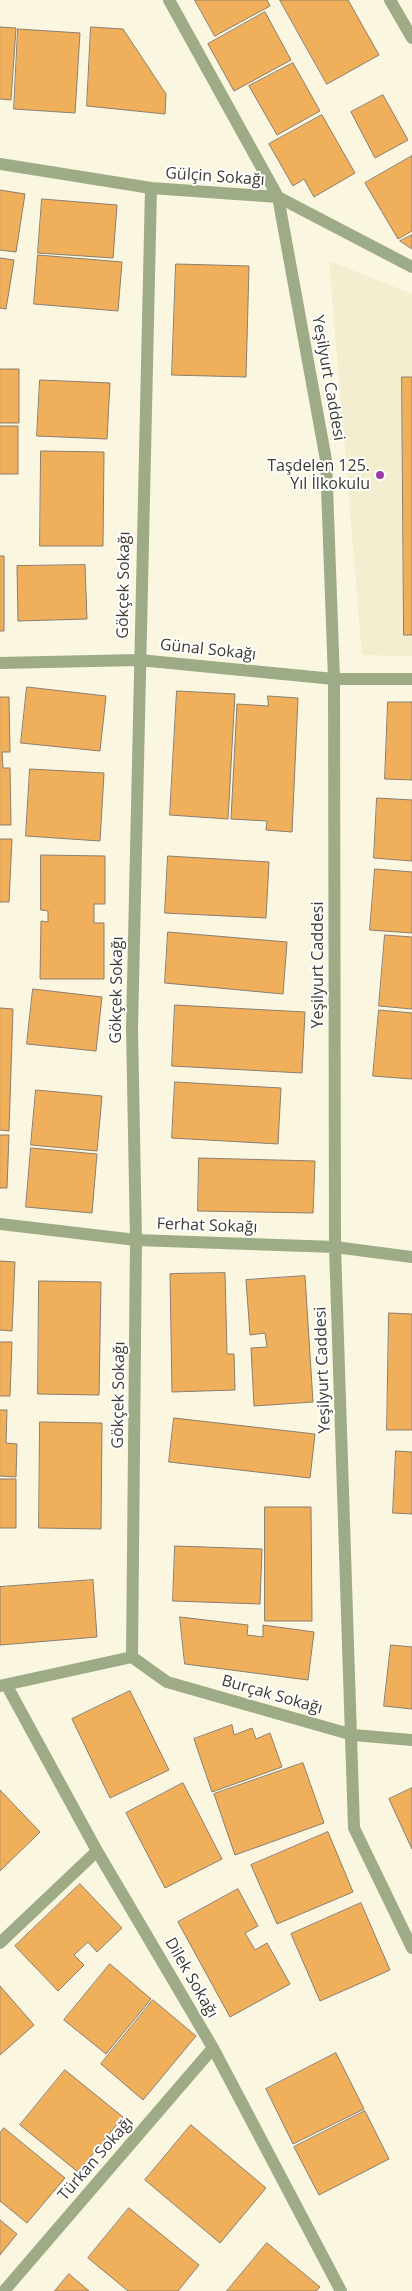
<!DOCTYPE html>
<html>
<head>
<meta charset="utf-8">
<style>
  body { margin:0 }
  canvas { display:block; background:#faf6e0 }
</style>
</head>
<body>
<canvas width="412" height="2291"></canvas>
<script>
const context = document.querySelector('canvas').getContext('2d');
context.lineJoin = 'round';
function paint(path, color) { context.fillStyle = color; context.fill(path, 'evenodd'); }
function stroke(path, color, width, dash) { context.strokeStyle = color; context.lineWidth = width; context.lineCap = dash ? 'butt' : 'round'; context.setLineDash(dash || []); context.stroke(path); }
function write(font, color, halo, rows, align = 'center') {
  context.font = font + ' "Open Sans",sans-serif'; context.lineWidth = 4; context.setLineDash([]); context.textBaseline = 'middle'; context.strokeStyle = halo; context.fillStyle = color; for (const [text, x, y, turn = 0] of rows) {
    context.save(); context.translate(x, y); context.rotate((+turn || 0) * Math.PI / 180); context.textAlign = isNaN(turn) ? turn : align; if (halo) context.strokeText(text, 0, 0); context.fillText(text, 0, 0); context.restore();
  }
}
paint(new Path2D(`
  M329,261L412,294V656L362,655Z`), '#f4eed0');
const building = new Path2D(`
  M195,0H267L270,6L215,36Z
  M280,0H348L379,55L327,84Z
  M265,12L291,60L234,91L208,44Z
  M0,27L16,28L11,100L0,99Z
  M91,27L123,29L166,94L165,114L87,106Z
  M18,29L80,33L75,113L14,109Z
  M293,63L320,111L277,135L249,86Z
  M383,95L408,140L375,158L351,112Z
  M322,115L355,173L314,197L304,179L293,186L269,144Z
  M412,156V231L398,239L365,183Z
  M0,190L25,194L16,252L0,250Z
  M42,199L117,205L113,258L38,253Z
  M412,235V249L400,241Z
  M38,255L122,262L118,311L34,304Z
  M0,258L14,260L6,309L0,308Z
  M176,264L249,266L246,377L172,375Z
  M0,369H19V423H0Z
  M402,377H412V635H404Z
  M40,380L110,383L107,439L37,436Z
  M0,426H18V474H0Z
  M41,451L104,452L103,546H40Z
  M0,556H4V631H0Z
  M85,565L87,619L18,621L17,566Z
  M27,687L106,696L100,751L21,743Z
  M177,691L235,694L228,819L170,815Z
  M268,696L298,698L292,832L266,830L267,821L231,819L237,704L268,706Z
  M0,697H9L10,752H2L3,768H10L11,825H0Z
  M388,702H412V780L385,779Z
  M30,769L104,773L100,841L26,836Z
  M377,798L412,800V861L374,858Z
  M0,839H12L9,902H0Z
  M41,855L105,856V904H94V923H104V979H40L41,921L48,922V911L41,910Z
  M168,856L269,862L266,918L165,913Z
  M375,869L412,872V933L370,930Z
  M168,932L287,942L283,994L165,983Z
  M385,935L412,937V1009L379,1006Z
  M33,989L102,997L96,1051L27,1044Z
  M175,1005L305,1012L302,1073L172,1066Z
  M0,1008L13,1009L9,1131L0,1130Z
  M379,1010L412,1013V1079L373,1076Z
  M175,1082L281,1088L278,1144L172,1138Z
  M36,1090L102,1096L97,1151L31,1145Z
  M0,1135H9L7,1188H0Z
  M31,1148L97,1154L92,1213L26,1207Z
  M199,1158L315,1161L313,1213L198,1211Z
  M0,1261L15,1262L12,1331L0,1330Z
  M225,1273L227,1354H234L235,1390L172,1392L170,1274Z
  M305,1276L313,1402L254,1406L251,1348L267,1347L265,1333L250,1335L246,1280Z
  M39,1281L101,1282L99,1395L38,1394Z
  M389,1313L412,1314V1430H387Z
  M0,1342H12L10,1396H0Z
  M0,1410H7L6,1443L17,1444L16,1477L0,1476Z
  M174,1418L315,1434L310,1478L169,1462Z
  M40,1422L102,1423L101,1529L39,1528Z
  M396,1451L412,1452V1514L393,1513Z
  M0,1479H16V1528H0Z
  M265,1507H311L312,1621H265Z
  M175,1546L262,1549L260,1604L173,1601Z
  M93,1580L97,1637L0,1645V1587Z
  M180,1617L248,1625L247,1635L263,1637V1625L314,1632L308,1680L185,1664Z
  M391,1645L412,1647V1709L384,1706Z
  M130,1691L169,1770L110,1798L72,1719Z
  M232,1725L234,1735L252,1728L256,1739L270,1733L282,1767L212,1792L194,1739Z
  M303,1763L324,1823L235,1855L214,1794Z
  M183,1783L222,1859L165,1888L126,1813Z
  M412,1788V1849L389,1799Z
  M0,1790L40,1832L0,1871Z
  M328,1832L353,1892L277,1924L251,1865Z
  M80,1884L122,1928L97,1952L88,1942L74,1955L84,1965L58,1991L15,1946Z
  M238,1889L258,1926L245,1933L255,1950L267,1943L290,1984L230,2017L178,1922Z
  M361,1903L390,1970L320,2001L291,1934Z
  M110,1964L151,1999L106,2054L64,2020Z
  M0,1986L34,2025L0,2055Z
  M153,2000L196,2036L143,2100L101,2064Z
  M336,2053L364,2109L293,2144L266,2089Z
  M65,2070L123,2117L78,2172L20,2125Z
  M365,2111L389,2159L319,2195L294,2147Z
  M191,2125L266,2188L220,2243L145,2180Z
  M4,2128L65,2178L27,2223L0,2201V2133Z
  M129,2208L199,2265L178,2291H128L88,2258Z
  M0,2220L17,2234L0,2255Z
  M267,2243L320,2287L316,2291H227Z
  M69,2274L89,2291H55Z`);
paint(building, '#f0af5b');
stroke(building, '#8c7d6d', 1);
stroke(new Path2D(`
  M169,0L278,197L326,460L334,679L335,1247L354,1828L412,1948
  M390,0L412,38
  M0,164L151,188L278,197L412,267
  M0,663L139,660L334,679H412
  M0,1224L136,1240L335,1247L412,1257
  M132,1657L167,1682L353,1735L412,1740
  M0,1686L132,1657L136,1240L132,1028L151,188
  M7,1686L97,1851L213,2048L341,2291
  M0,1943L97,1851
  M4,2291L213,2048`), '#9dac86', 12);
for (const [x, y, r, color] of [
  [380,475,5,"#9a3da6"]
]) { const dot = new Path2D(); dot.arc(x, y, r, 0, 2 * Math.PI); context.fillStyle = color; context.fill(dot); stroke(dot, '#fff', 2); }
write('16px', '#3d3b33', '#fff', [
  ["Gülçin Sokağı",215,177,4],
  ["Yeşilyurt Caddesi",328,378,80],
  ["Gökçek Sokağı",124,585,-89],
  ["Günal Sokağı",208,650,6],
  ["Yeşilyurt Caddesi",318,965,-90],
  ["Gökçek Sokağı",117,990,-89],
  ["Ferhat Sokağı",207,1226,2],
  ["Yeşilyurt Caddesi",323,1370,-92],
  ["Gökçek Sokağı",119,1395,-89],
  ["Burçak Sokağı",272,1695,16],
  ["Dilek Sokağı",191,1978,60],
  ["Türkan Sokağı",96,2159,-49]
]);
write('16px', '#3d3b33', '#fff', [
  ["Taşdelen 125.",370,466],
  ["Yıl İlkokulu",370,484]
], 'right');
</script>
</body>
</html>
